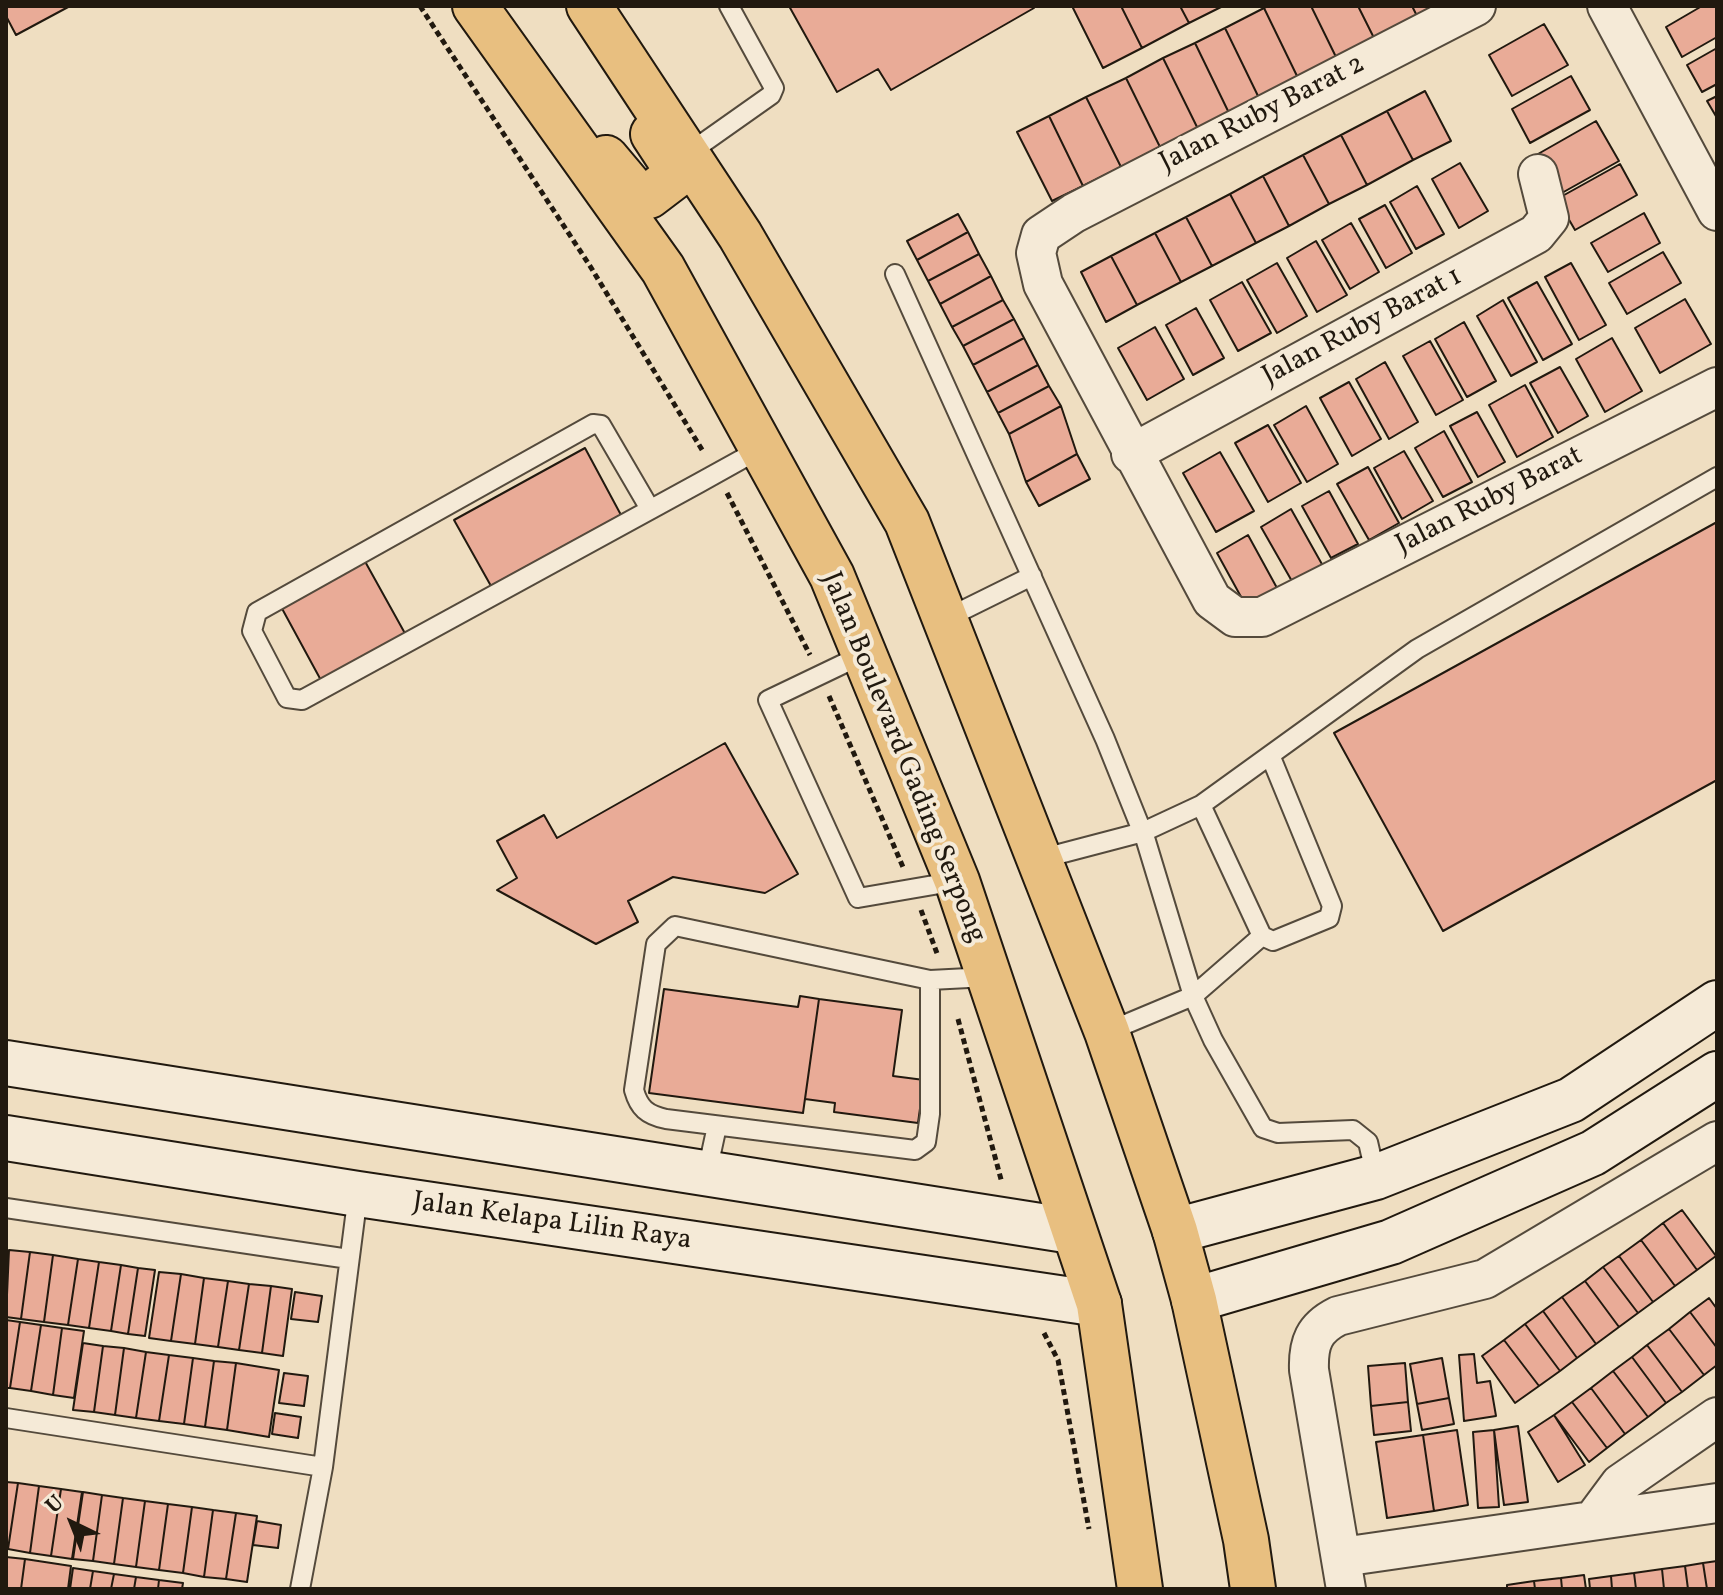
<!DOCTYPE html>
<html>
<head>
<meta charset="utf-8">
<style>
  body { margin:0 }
  #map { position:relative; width:1723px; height:1595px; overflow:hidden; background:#efdec1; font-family:Vollkorn,serif }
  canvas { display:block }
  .frame { position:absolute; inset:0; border:8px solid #21190f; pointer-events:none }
  .north { position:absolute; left:32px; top:1483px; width:80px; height:80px; -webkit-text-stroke:6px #f5ead7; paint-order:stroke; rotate:317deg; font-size:22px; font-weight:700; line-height:32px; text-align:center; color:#21190f }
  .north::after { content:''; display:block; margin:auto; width:28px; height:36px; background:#21190f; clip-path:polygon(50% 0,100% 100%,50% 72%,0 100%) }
</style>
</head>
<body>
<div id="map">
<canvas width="1723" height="1595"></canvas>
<div class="frame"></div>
<div class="north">U</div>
</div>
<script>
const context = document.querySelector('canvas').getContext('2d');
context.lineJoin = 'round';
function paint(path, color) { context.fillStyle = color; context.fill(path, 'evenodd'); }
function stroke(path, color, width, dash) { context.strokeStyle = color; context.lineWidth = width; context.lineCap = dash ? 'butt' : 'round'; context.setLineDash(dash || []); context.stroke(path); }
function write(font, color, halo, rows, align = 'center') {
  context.font = font + ' Vollkorn,serif'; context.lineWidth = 8; context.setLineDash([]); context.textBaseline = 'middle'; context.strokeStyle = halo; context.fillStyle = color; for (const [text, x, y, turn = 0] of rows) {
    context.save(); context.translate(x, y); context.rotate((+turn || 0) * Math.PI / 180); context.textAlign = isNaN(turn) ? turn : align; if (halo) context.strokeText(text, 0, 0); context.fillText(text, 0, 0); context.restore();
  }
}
const building = new Path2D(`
  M6,6H70L16,35L6,16Z
  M789,6H1033L1034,8L891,90L878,69L837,92Z
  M1072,6H1121L1142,48L1103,68Z
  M1121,6H1180L1189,23L1142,48Z
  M1180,6H1220L1221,7L1189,23Z
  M1268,6H1311L1337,59L1298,78L1264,8Z
  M1311,6H1358L1375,40L1337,59Z
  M1358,6H1412L1418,18L1375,40Z
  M1412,6H1443L1418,18Z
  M1702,6H1717V37L1682,57L1666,27Z
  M1264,8L1298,78L1259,98L1225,28Z
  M1544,24L1568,65L1512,96L1489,55Z
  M1225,28L1259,98L1229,113L1195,43Z
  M1195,43L1229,113L1198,129L1163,58Z
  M1717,48V84L1702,92L1687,65Z
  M1163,58L1198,129L1160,147L1126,78Z
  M1571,76L1590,110L1530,143L1512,109Z
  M1126,78L1160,147L1121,167L1086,97Z
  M1425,91L1451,141L1413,160L1387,111Z
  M1717,96V118L1707,101Z
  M1086,97L1121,167L1083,186L1049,116Z
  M1387,111L1413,160L1367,185L1341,135Z
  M1049,116L1083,186L1052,201L1017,132Z
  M1596,121L1619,161L1560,194L1538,154Z
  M1341,135L1367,185L1329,204L1303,155Z
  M1303,155L1329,204L1289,226L1263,176Z
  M1460,163L1488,211L1459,228L1432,179Z
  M1620,164L1637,195L1575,230L1557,199Z
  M1263,176L1289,226L1256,243L1230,194Z
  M1417,186L1444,234L1416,249L1390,202Z
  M1230,194L1256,243L1212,266L1186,217Z
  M1385,205L1412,253L1386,268L1359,219Z
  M1644,213L1660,243L1608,272L1591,243Z
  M958,214L968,232L917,260L907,241Z
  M1186,217L1212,266L1181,282L1155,233Z
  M1351,223L1379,272L1350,289L1322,240Z
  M968,232L979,254L928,281L917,260Z
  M1155,233L1181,282L1137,305L1111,256Z
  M1316,241L1347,295L1317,312L1287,258Z
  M1663,252L1681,283L1627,314L1609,283Z
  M979,254L991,276L940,304L928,281Z
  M1111,256L1137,305L1106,322L1081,272Z
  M1277,263L1307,316L1277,333L1247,280Z
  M1571,263L1606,325L1579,340L1545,277Z
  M991,276L1003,300L952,327L940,304Z
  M1242,282L1271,333L1238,351L1210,300Z
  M1537,282L1572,344L1543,360L1508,298Z
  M1685,299L1711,344L1660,373L1635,328Z
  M1003,300L1014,319L963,346L952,327Z
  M1503,300L1537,362L1511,376L1477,316Z
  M1196,308L1224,358L1193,375L1166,325Z
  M1014,319L1024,338L973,365L963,346Z
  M1464,322L1496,381L1467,397L1435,339Z
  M1155,327L1184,379L1147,400L1118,348Z
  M1024,338L1038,365L987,392L973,365Z
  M1612,338L1642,391L1605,412L1576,359Z
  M1430,341L1463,400L1436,415L1403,356Z
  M1385,362L1418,422L1389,439L1356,379Z
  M1038,365L1049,386L998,413L987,392Z
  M1560,367L1588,416L1558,433L1530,383Z
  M1349,382L1381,439L1352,456L1320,398Z
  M1525,385L1553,437L1517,457L1489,405Z
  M1049,386L1061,406L1009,434L998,413Z
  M1061,406L1077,454L1026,482L1009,434Z
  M1306,406L1338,464L1307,482L1274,425Z
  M1477,412L1505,462L1478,477L1450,426Z
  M1268,425L1301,483L1268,502L1235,443Z
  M1444,431L1472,482L1443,497L1415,448Z
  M585,448L621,515L491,586L454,520Z
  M1404,451L1433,501L1402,519L1374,468Z
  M1220,452L1254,511L1216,532L1183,473Z
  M1077,454L1090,479L1039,506L1026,482Z
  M1368,467L1399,523L1369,540L1337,484Z
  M1329,491L1358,544L1331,558L1302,506Z
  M1291,509L1323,566L1293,583L1261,527Z
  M1717,522V780L1443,931L1334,733Z
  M1248,535L1277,588L1246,606L1217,553Z
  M362,556L407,637L323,684L279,603Z
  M725,743L798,874L765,893L673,877L628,901L638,922L596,944L497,890L517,878L497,841L544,815L557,838Z
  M664,989L798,1007L800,996L819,999L803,1113L649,1093Z
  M819,999L902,1010L893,1076L924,1080L918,1123L834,1112L835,1103L805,1099Z
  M1682,1210L1716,1256L1697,1270L1663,1223Z
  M1663,1223L1697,1270L1675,1286L1641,1240Z
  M1641,1240L1675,1286L1653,1302L1619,1256Z
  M9,1250L30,1252L21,1319L6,1317Z
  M30,1252L53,1255L44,1322L21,1319Z
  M53,1255L78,1259L68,1325L44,1322Z
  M1619,1256L1653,1302L1638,1313L1603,1267Z
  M78,1259L99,1262L89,1328L68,1325Z
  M99,1262L121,1265L111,1331L89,1328Z
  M121,1265L138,1268L128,1334L111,1331Z
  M1603,1267L1638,1313L1619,1327L1585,1281Z
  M138,1268L155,1270L145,1336L128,1334Z
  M159,1272L181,1274L171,1341L149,1338Z
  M181,1274L204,1278L195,1344L171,1341Z
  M204,1278L228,1281L218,1347L195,1344Z
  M228,1281L249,1284L239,1350L218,1347Z
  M1585,1281L1619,1327L1596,1344L1562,1297Z
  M249,1284L271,1286L262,1353L239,1350Z
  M271,1286L292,1289L283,1356L262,1353Z
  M295,1292L322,1296L318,1322L291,1319Z
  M1562,1297L1596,1344L1577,1358L1543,1311Z
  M1709,1298L1717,1309V1348L1690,1312Z
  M1543,1311L1577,1358L1560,1371L1525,1324Z
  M1690,1312L1717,1348V1365L1704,1375L1669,1329Z
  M6,1320L20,1322L10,1388H6Z
  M20,1322L41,1325L31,1391L10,1388Z
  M1525,1324L1560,1371L1539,1386L1504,1340Z
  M41,1325L62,1328L53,1395L31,1391Z
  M62,1328L84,1331L74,1398L53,1395Z
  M1669,1329L1704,1375L1682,1392L1647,1345Z
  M1504,1340L1539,1386L1515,1403L1482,1356Z
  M83,1343L103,1346L94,1412L73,1410Z
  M1647,1345L1682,1392L1666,1403L1632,1357Z
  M103,1346L124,1348L115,1415L94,1412Z
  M124,1348L146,1352L136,1418L115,1415Z
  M146,1352L169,1355L159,1421L136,1418Z
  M1474,1354L1477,1383L1490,1381L1496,1416L1464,1421L1459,1355Z
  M169,1355L193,1358L184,1424L159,1421Z
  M1632,1357L1666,1403L1648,1417L1613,1371Z
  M193,1358L214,1361L205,1427L184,1424Z
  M1442,1358L1449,1398L1417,1404L1410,1364Z
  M214,1361L236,1363L227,1430L205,1427Z
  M236,1363L279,1370L269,1437L227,1430Z
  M1405,1363L1408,1402L1371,1406L1368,1366Z
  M1613,1371L1648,1417L1625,1434L1591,1388Z
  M284,1373L308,1376L304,1406L279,1403Z
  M1591,1388L1625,1434L1607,1448L1572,1402Z
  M1449,1398L1454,1424L1422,1430L1417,1404Z
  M1408,1402L1411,1431L1374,1435L1371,1406Z
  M1572,1402L1607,1448L1589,1462L1554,1415Z
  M275,1413L301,1417L298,1438L272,1434Z
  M1554,1415L1585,1465L1558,1482L1528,1432Z
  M1518,1426L1528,1502L1504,1505L1494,1430Z
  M1457,1430L1468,1505L1434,1511L1423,1435Z
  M1494,1430L1499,1507L1478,1508L1473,1432Z
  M1423,1435L1434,1511L1387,1518L1376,1442Z
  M6,1482L18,1483L8,1549H6Z
  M18,1483L39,1486L30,1553L8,1549Z
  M39,1486L61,1489L51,1556L30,1553Z
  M61,1489L82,1492L72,1559L51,1556Z
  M83,1492L102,1495L93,1561L73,1559Z
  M102,1495L123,1498L114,1564L93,1561Z
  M123,1498L145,1501L136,1567L114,1564Z
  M145,1501L168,1504L159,1570L136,1567Z
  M168,1504L192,1507L183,1573L159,1570Z
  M192,1507L213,1510L204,1577L183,1573Z
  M213,1510L236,1513L226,1579L204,1577Z
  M236,1513L257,1516L247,1582L226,1579Z
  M257,1521L281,1525L278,1548L253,1545Z
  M6,1557L25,1559L21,1589H6Z
  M25,1559L71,1566L68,1589H21Z
  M1717,1561V1589H1707L1703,1563Z
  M1703,1563L1707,1589H1688L1685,1566Z
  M1685,1566L1688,1589H1664L1662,1569Z
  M73,1568L93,1571L90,1589H70Z
  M1662,1569L1664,1589H1636L1634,1573Z
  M93,1571L114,1574L111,1589H90Z
  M1634,1573L1636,1589H1612L1611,1576Z
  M114,1574L136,1577L134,1589H111Z
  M1584,1575L1586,1589H1562L1561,1578Z
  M1611,1576L1612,1589H1590L1589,1579Z
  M136,1577L159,1580L158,1589H134Z
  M1561,1578L1562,1589H1535L1534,1581Z
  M159,1580L183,1583L182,1589H158Z
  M1534,1581L1535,1589H1507V1585Z`);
paint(building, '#e9ab97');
stroke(building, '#21190f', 2);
const lane = new Path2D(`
  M686,155L771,95L774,88L729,6
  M895,274L1105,739L1146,841L1193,996L1213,1040L1263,1128L1278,1133L1353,1130L1368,1142L1376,1177
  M650,509L601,425L593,424L257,612L252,631L287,698L302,700L699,483L762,448
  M947,618L1032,576
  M864,654L768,700L858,898L957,881
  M1201,805L1262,936L1273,941L1329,918L1332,906L1270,755
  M1040,859L1143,832L1201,805L1417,649L1717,477
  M930,980V1114L926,1142L915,1150L666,1119C647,1115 639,1108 634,1090L656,944L675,926L930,980L988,977
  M1107,1032L1193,996L1262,936
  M707,1172L717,1126
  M6,1208L349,1259
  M6,1418L323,1467
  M300,1589L323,1467L358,1194`);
const street = new Path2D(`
  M1476,6L1074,213L1041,235L1036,253L1043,284L1212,600L1235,617H1262L1717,387
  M1607,6L1717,211
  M1131,454L1536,234L1549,218L1538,174
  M1594,1519L1620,1484L1717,1417
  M1342,1557L1717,1503
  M1346,1589L1309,1370C1308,1343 1314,1328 1338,1316L1485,1279L1717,1141`);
const secondary = new Path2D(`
  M6,1063L1072,1231
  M6,1138L358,1194L1099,1304
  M1175,1231L1376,1177L1571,1100L1717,1003
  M1194,1300L1391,1242L1593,1153L1717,1074`);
const primary = new Path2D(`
  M475,6L663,269L832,576L957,881L1099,1304L1140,1589
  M589,6L740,235L907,522L1107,1032L1175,1231L1194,1300L1246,1540L1253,1589
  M606,158L638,196H649L674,177L676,169L653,134`);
stroke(lane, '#544a3c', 22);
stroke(street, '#544a3c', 42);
stroke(secondary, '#21190f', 48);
stroke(primary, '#21190f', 48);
stroke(new Path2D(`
  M420,6L590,266L704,453
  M727,493L810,655
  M829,696L903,867
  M921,910L938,956
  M958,1019L1002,1183
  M1044,1333L1058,1360L1089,1529`), '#21190f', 5, [6, 4]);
stroke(lane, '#f5ead7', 18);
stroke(street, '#f5ead7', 38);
stroke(secondary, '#f5ead7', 44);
stroke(primary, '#e8bf80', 44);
write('28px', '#21190f', '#f5ead7', [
  ["Jalan Ruby Barat 2",1263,115,-27],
  ["Jalan Ruby Barat 1",1363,328,-28],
  ["Jalan Ruby Barat",1490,502,-27],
  ["Jalan Boulevard Gading Serpong",902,758,68],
  ["Jalan Kelapa Lilin Raya",552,1223,8]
]);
</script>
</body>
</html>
